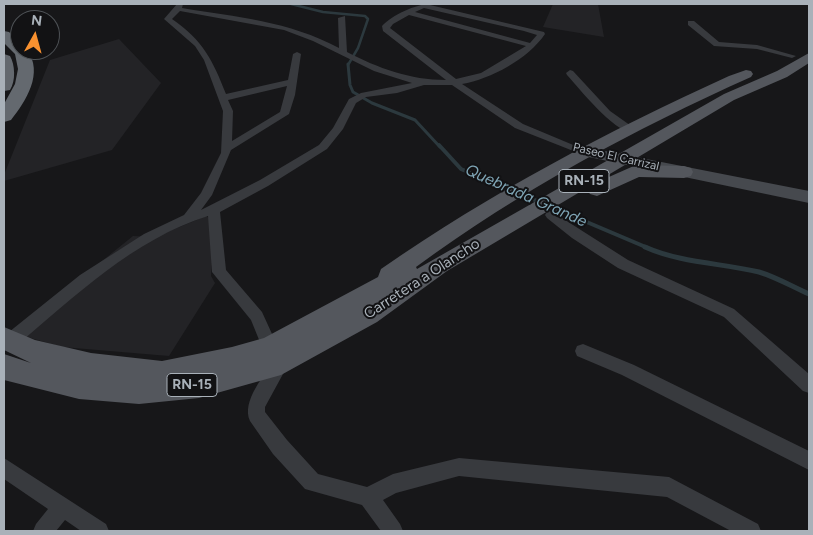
<!DOCTYPE html>
<html>
<head>
<meta charset="utf-8">
<style>
  body { margin:0 }
  #map { position:relative; width:813px; height:535px; overflow:hidden; background:#171719; font-family:Figtree,sans-serif }
  canvas { display:block }
  .frame { position:absolute; inset:0; border:5px solid #a9b1b9; pointer-events:none }
  .north { position:absolute; left:10px; top:10px; width:50px; height:50px; box-sizing:border-box; background:#121214; border:1px solid #4e5256; border-radius:50%; rotate:7deg; font-size:14px; font-weight:700; line-height:20px; text-align:center; color:#a9b1b9 }
  .north::after { content:''; display:block; margin:auto; width:18px; height:22px; background:#f89130; clip-path:polygon(50% 0,100% 100%,50% 72%,0 100%) }
</style>
</head>
<body>
<div id="map">
<canvas width="813" height="535"></canvas>
<div class="frame"></div>
<div class="north">N</div>
</div>
<script>
const context = document.querySelector('canvas').getContext('2d');
context.lineJoin = 'round';
function paint(path, color) { context.fillStyle = color; context.fill(path, 'evenodd'); }
function stroke(path, color, width, dash) { context.strokeStyle = color; context.lineWidth = width; context.lineCap = dash ? 'butt' : 'round'; context.setLineDash(dash || []); context.stroke(path); }
function write(font, color, halo, rows, align = 'center') {
  context.font = font + ' Figtree,sans-serif'; context.lineWidth = 4; context.setLineDash([]); context.textBaseline = 'middle'; context.strokeStyle = halo; context.fillStyle = color; for (const [text, x, y, turn = 0] of rows) {
    context.save(); context.translate(x, y); context.rotate((+turn || 0) * Math.PI / 180); context.textAlign = isNaN(turn) ? turn : align; if (halo) context.strokeText(text, 0, 0); context.fillText(text, 0, 0); context.restore();
  }
}
paint(new Path2D(`
  M553,4H598L604,37L543,27Z
  M119,39L161,83L112,150L4,181V175L50,60Z
  M206,216L214,221L211,276L215,283L169,356L62,347L13,333L133,236L155,237Z`), '#232326');
stroke(new Path2D(`
  M291,4L323,12L365,16L368,19L358,48L348,65`), '#2c393e', 2.5);
stroke(new Path2D(`
  M348,64L350,85L353,92L372,103L415,120L440,147`), '#2c393e', 3);
stroke(new Path2D(`
  M439,145L461,169L512,191
  M519,194L540,202
  M549,206L648,248`), '#2c393e', 4);
stroke(new Path2D(`
  M645,247C681,263 721,263 759,272C776,277 793,287 809,294`), '#2c393e', 5);
paint(new Path2D(`
  M177,4H183L182,8C236,17 289,21 339,48L338,18L345,16L347,52C378,68 410,80 446,80L383,31L382,26C392,15 416,4 430,4V5L544,32L545,34C528,59 491,79 462,84L523,124L590,152L589,154H581L515,128L452,85H424L397,93L366,97L356,103L343,129L327,149L268,186L220,212L226,270L262,312L278,347L276,352L270,354L264,352L251,320L212,272L208,216C134,239 74,297 16,346L10,348L4,346V336L80,275L144,234L184,215L201,193L221,153L223,111L204,60L195,46L164,19ZM424,8L524,31L537,35L530,43L415,12ZM180,11L284,30L313,41L374,71L412,83L361,93L349,99L333,128L319,145L260,180L201,210L212,195L231,150L289,114L295,95L301,54L297,52L293,54L288,80L226,94C213,61 203,40 172,19ZM409,15L526,46L481,73L456,79L390,28L393,24ZM287,86L280,112L232,141L233,111L228,100Z
  M688,21H694L719,42L757,45L796,56L792,58L757,49L714,46L688,25Z
  M570,70L573,71L610,111L634,128V132C617,136 578,87 567,75L566,73Z
  M551,211L628,260L734,309L809,374V393L803,391L724,317L618,268L572,238L547,218L545,215L547,212Z
  M583,344L634,365L809,451V470L622,375L577,356L575,351L577,346Z
  M281,356L287,358L289,363L265,407V412L287,440L318,474L367,487L393,474L459,458L669,477L758,524L761,531H731L667,497L459,476L396,493L383,500L400,524L403,531H381L362,505L305,489L273,454L250,421C241,401 265,375 275,358Z
  M4,458L106,524L109,531H81L65,520L56,531H33L36,524L48,509L4,479Z`), '#383a3e');
paint(new Path2D(`
  M585,147L809,191V203L579,155L577,152L579,149Z`), '#46494e');
paint(new Path2D(`
  M809,53V63L787,77L734,100L593,184L636,165L684,166L691,168L693,172L691,176L684,178L639,177L597,196L590,194L587,190L590,186L447,271L377,322L281,375L199,398L139,404L79,399L4,380V354L31,363L4,350V327L35,340L91,353L162,361L232,347L264,338L378,277L381,269C490,193 608,131 729,76L746,70L751,71L753,74L751,77C635,129 519,191 416,267L417,269L724,94L777,71Z`), '#54575d');
paint(new Path2D(`
  M4,31L9,32L20,42V50H27C44,73 26,101 11,120L4,122V104L15,84L18,69L15,54L4,43Z
  M4,54L10,56C15,64 16,81 10,90L4,91Z`), '#64696f');
write('12px', '#a9b1b9', '#121214', [
  ["Paseo El Carrizal",616,157,13]
]);
for (const [x, y, w] of [
  [584,181,50],
  [192,385,50]
]) { const box = new Path2D(); box.roundRect(x - w / 2, y - 11.5, w, 23, 4); context.fillStyle = '#121214'; context.fill(box); stroke(box, '#a9b1b9', 1); }
write('bold 14px', '#a9b1b9', null, [
  ["RN-15",584,181],
  ["RN-15",192,385]
]);
write('15px', '#a9b1b9', '#121214', [
  ["Carretera a Olancho",422,279,-33]
]);
write('italic 16px', '#7fa5b5', '#121214', [
  ["Quebrada Grande",526,196,24]
]);
</script>
</body>
</html>
